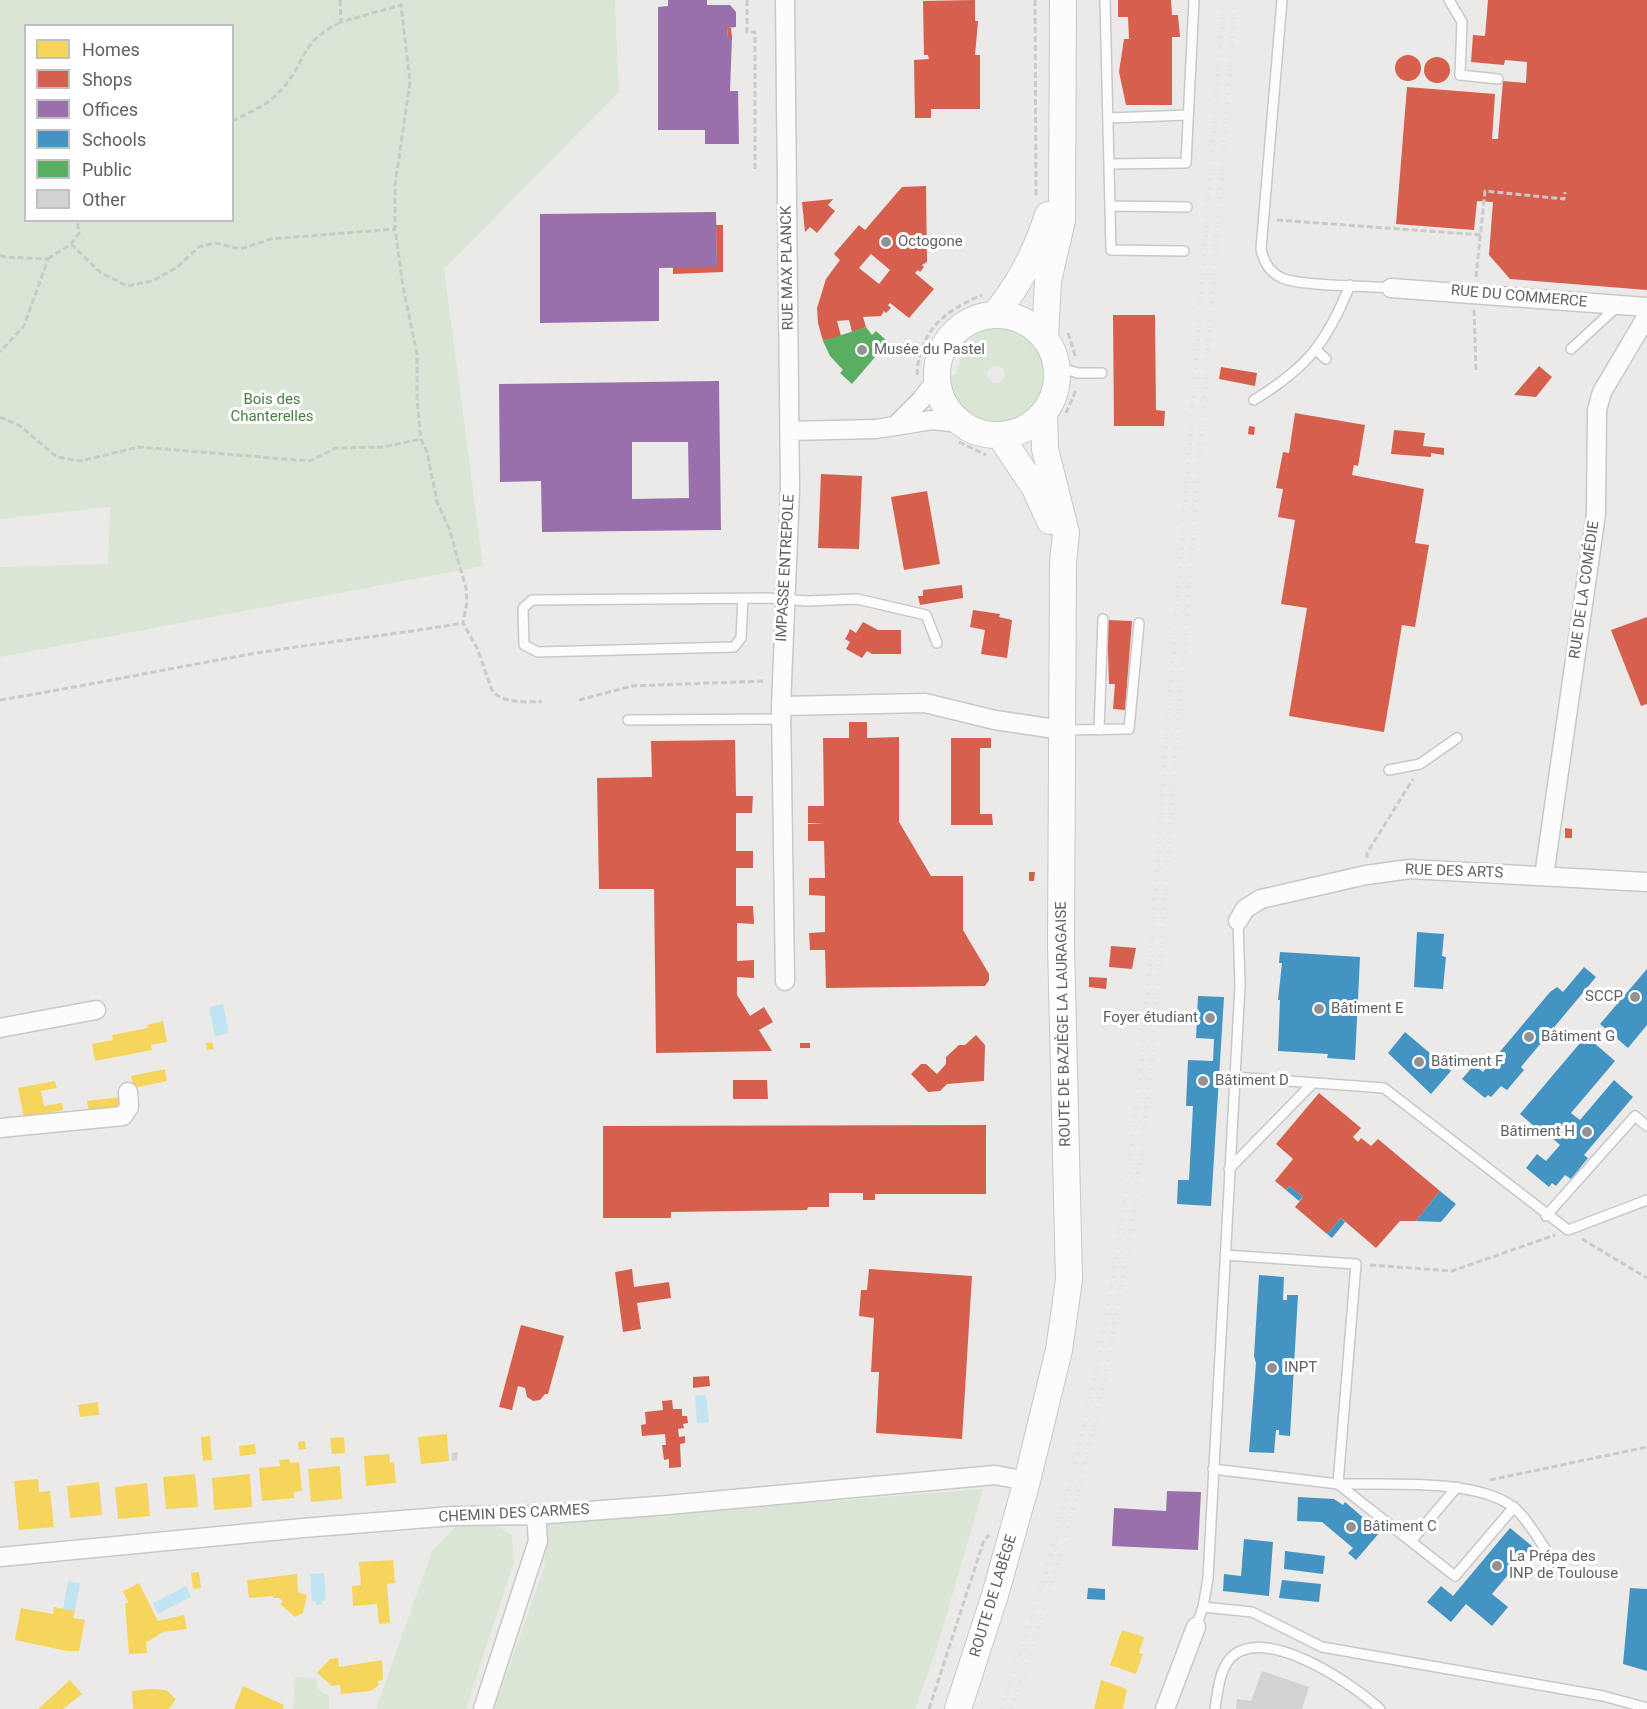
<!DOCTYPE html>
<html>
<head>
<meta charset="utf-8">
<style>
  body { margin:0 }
  #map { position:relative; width:1647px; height:1709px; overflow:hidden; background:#eceae8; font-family:Roboto,sans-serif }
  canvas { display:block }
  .legend { position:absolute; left:24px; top:24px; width:210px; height:198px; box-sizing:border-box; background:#fff; border:2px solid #bfc0c1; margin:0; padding:8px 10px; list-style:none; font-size:18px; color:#5e6265 }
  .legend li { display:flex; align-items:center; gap:12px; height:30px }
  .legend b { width:30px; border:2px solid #bfc0c1 }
</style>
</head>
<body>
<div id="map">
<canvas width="1647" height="1709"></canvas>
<ul class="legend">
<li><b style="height:16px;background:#f6d55c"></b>Homes</li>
<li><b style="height:16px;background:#d6604d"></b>Shops</li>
<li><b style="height:16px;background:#9970ab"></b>Offices</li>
<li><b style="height:16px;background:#4393c3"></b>Schools</li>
<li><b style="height:16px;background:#5aae61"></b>Public</li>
<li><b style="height:16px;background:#d3d1d1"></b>Other</li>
</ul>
</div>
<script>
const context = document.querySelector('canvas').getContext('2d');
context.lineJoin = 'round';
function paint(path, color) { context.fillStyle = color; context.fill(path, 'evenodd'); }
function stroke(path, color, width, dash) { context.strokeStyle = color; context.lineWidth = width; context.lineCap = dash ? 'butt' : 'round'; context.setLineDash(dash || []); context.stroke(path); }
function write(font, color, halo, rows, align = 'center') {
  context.font = font + ' Roboto,sans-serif'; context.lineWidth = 6; context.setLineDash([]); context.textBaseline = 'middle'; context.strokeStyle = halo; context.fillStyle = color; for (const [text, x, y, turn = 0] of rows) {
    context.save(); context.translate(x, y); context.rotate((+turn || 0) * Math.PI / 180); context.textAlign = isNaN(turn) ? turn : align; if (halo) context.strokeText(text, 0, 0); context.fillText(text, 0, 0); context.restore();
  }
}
paint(new Path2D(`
  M0,0H615L619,92L444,269L483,566L0,657V567L108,564L110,507L0,519ZM26,26H232V220H26Z
  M996,325C1080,335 1045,449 976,418C960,411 951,395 948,378L956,374L963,352L972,342L968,334L983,327ZM992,366H998L1004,370L1005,376L999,383H994L988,378L987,373Z
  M983,1489L937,1648L915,1709H494L544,1568L547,1524Z
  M456,1526H497L512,1535L514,1562L466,1709H376L432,1551Z
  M295,1677L316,1678L319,1690L329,1696V1709H293Z`), '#d9e6d5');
paint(new Path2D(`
  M223,1004L229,1033L215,1036L209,1007Z
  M706,1395L709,1422L697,1423L695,1396Z
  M324,1573L326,1600L322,1601L323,1604L316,1605V1601H312L310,1574Z
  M68,1581L80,1583L75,1611L63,1609Z
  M186,1586L191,1597L158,1614L153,1603Z`), '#c1e4f2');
paint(new Path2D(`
  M163,1021L167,1042L151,1045L152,1050L95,1061L92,1044L113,1040L112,1035L148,1028L147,1025Z
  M212,1042L214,1049L207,1050L206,1043Z
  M165,1069L167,1081L134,1088L131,1076Z
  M55,1081L57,1088L41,1091L44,1106L62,1103L63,1110L24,1118L18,1088Z
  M121,1097L123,1109L89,1113L87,1101Z
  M98,1402L99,1415L80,1417L78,1405Z
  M447,1434L449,1461L421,1464L418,1437Z
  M210,1436L212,1460L203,1461L201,1437Z
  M344,1437L345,1453L332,1454L330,1438Z
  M305,1441L306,1449L299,1450L298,1442Z
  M255,1444L256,1454L240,1456L239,1446Z
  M389,1454L390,1463L394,1462L396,1483L366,1486L364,1456Z
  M290,1459V1463L299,1462L302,1491L294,1492V1498L262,1501L259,1468L280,1466L279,1460Z
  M340,1466L342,1499L311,1502L308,1469Z
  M195,1474L198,1507L166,1509L163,1477Z
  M250,1474L252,1507L214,1510L212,1478Z
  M38,1479L39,1492L50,1491L54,1527L19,1530L14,1481Z
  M99,1482L102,1515L70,1518L67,1486Z
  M147,1483L150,1516L118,1519L115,1487Z
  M393,1560L395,1583L387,1584L390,1623L379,1624L377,1604L353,1606L352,1586L361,1585L359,1562Z
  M199,1572L201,1588L193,1589L191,1573Z
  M297,1574L298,1592L307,1595L303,1613L295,1617L280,1604L283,1601L279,1598H273V1596L249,1598L247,1580Z
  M139,1583L158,1621L184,1615L187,1629L163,1632L147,1642L146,1640L147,1653L129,1654L125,1604L128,1602L123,1591Z
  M54,1607L75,1611L73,1618L85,1620L79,1651H67L15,1640L21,1608L53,1614Z
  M1122,1630L1144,1637L1139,1653L1143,1654L1136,1674L1110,1665Z
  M338,1658L339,1667L382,1660L383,1680L378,1681L379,1685L371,1691L341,1694L340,1685L332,1686L317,1673L330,1659Z
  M70,1680L82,1694L63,1709H38Z
  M1101,1680L1127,1689L1123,1709H1094Z
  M243,1686L284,1705L283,1709H234Z
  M151,1689L166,1690L176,1699L169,1709H133L132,1691Z`), '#f6d55c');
paint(new Path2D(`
  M975,0V21H978L975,55H980V109H931V118H915L914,60L929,59L928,55H924L923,1Z
  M1118,0H1171L1172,15H1178L1180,37H1172V105H1126L1119,72L1124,39H1129L1128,17H1118Z
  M1488,0H1647V290L1510,279L1489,255L1493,202L1477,201L1474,230L1396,224L1407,87L1495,94L1492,139H1498L1503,81L1526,83L1527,62L1505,60L1504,65L1471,62L1473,35L1485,36Z
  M727,28H731L732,37H728Z
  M1395 68a13 13 0 1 1 26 0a13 13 0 1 1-26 0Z
  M1424 70a13 13 0 1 1 26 0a13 13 0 1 1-26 0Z
  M926,186L927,262L922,265L924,267L920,272L918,270L915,273L934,289L909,318L890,303L888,305L891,308L886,313L884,311L881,316L863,317L866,327L852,332L849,320L837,321L841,336L823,341L818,323L817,308L826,279L840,260L834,254L859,225L865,230L902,187ZM871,254L890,270L879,284L859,268Z
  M833,199L828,205L835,211L817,233L810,227L805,232L802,202Z
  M716,225H723V272L673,274V267H717Z
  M1113,315H1155L1156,410L1165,411L1164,426H1114Z
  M1539,366L1552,377L1536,397L1514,395Z
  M1221,367L1257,373L1255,386L1219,379Z
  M1295,413L1365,425L1358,466L1354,465L1352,475L1424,489L1415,543L1429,545L1415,627L1402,625L1384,732L1289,716L1307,608L1281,604L1295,520L1278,517L1283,489L1276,488L1283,452L1289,453Z
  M1249,426L1255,427L1254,435L1248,434Z
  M1394,430L1425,433L1423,446L1444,448V455L1431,453V457L1391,454Z
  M821,474L862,476L859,549L818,548Z
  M927,491L940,564L904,570L891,497Z
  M962,585L963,598L920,605L918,596H923V590Z
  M973,610L1000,614L999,617L1012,620L1007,658L981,654L985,630L970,627Z
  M1647,617V704L1641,706L1611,630Z
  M1107,620L1132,621L1125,710L1113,709L1115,684H1109Z
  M863,622L878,630H901V654H872L867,651L862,658L846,649L850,642L845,639L848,634L850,629L856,633Z
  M849,722H867V738L899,737V822L931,876H963V930L989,974V980L985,986L826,988L825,950H810L809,933L825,932V896L809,895V878H825L824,841H808V824L824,823H808V806H824L823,738H849Z
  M951,738H991V748H980V814H992L993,825H951Z
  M735,740L736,796H753L752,813H736V851H753V868H736V906H753L754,924L737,923V961L754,960V978L737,977V995L750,1016L764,1007L773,1022L759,1030L772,1051L656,1053L654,889H599L597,778L652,777L651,741Z
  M1565,828L1572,829V838H1565Z
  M1029,872H1035L1034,881H1029Z
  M1111,946L1136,948L1132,969L1109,967Z
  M1089,977L1107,978L1106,989L1089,987Z
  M976,1035L985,1045L984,1081L947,1084L940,1091L928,1092L911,1074L921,1064H926L937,1074L946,1064V1057L959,1045H965Z
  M800,1043H810V1048H800Z
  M733,1080H767L768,1099H733Z
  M1319,1093L1361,1128L1353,1137L1358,1142L1361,1138L1371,1146L1378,1139L1440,1191L1416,1221H1400L1376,1248L1341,1218L1327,1234L1295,1207L1303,1197L1289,1186L1286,1190L1275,1181L1293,1159L1276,1144Z
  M986,1125V1194H875V1200H863V1193H829V1207H808L807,1210L671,1212V1218H603V1126Z
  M632,1269L634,1287L669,1282L671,1298L637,1303L641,1329L623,1332L615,1272Z
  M869,1269L972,1276L962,1439L876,1433L879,1372H871L874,1318L859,1316L861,1290H867Z
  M521,1325L564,1336L548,1394H545L540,1400L533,1401L527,1397L525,1388L518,1386L512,1410L499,1407Z
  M709,1376L710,1386L693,1388V1377Z
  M672,1400L673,1409H682V1416H687L688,1423L683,1424L684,1428L678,1429L679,1437L685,1436V1443L680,1444L681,1467L669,1468V1459L664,1460L662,1445H666L665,1434L642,1436L641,1425L646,1424L645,1412L663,1410L662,1401Z`), '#d6604d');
paint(new Path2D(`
  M668,0H707V5H730L736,12V27L727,28L728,37H732L730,91H738L739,144H705V130H658V7L668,6Z
  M716,212L717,267L659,268V321L540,323V214Z
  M719,381L721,530L542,532L541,481L500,482L499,384ZM632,442H688L689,498L632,499Z
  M1167,1491L1201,1492L1198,1550L1112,1546L1114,1508L1166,1511Z`), '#9970ab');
paint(new Path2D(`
  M1417,932L1444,934L1442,956L1446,957L1443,989L1414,987Z
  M1280,952L1360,957L1355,1060L1327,1058L1328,1054L1278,1051L1280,1000H1278L1282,963H1279Z
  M1584,967L1596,977L1521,1067L1524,1070L1507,1090L1501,1086L1491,1097L1488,1095L1485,1098L1462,1079L1474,1065L1483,1072L1550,992L1557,987L1563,992Z
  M1647,969V1025L1628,1048L1600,1024Z
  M1198,996L1224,997L1211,1206L1177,1204L1178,1180H1189L1193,1106H1186L1188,1060L1213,1061L1214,1039L1196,1038Z
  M1405,1032L1451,1071L1431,1094L1388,1053Z
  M1586,1036L1615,1061L1571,1113L1580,1120L1614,1080L1633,1097L1584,1155L1588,1158L1571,1179L1565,1175L1556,1186L1552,1183L1549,1187L1526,1168L1537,1154L1546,1161L1560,1145L1551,1137L1549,1139L1520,1114Z
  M1289,1186L1303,1197L1299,1201L1286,1190Z
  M1440,1191L1456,1204L1441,1222L1416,1221Z
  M1341,1218L1345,1222L1332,1238L1327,1234Z
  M1259,1275L1284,1277L1283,1300H1287V1295H1298L1290,1436L1279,1435V1430H1276L1274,1453L1249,1452L1256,1363L1254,1356Z
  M1298,1497L1334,1499L1343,1505L1345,1502L1380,1532L1356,1560L1348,1553L1353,1548L1322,1522L1297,1521Z
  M1510,1528L1532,1546L1492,1594L1508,1607L1492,1626L1466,1604L1451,1622L1427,1602L1441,1586L1453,1596Z
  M1244,1539L1273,1542L1269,1596L1223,1591L1224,1574L1241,1576Z
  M1285,1551L1325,1556L1323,1574L1284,1569Z
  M1282,1580L1321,1584L1319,1602L1279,1598Z
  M1088,1588L1105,1589V1600L1087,1599Z
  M1630,1588L1647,1589V1671L1623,1664Z`), '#4393c3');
paint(new Path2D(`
  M866,327L872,335L876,331L888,342L852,384L840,373L843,370L830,356L823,341Z`), '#5aae61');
paint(new Path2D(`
  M458,1452L457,1460L452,1461V1453Z
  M1262,1671L1309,1687L1302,1709H1236L1237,1699L1251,1701Z`), '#d3d1d1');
const lane = new Path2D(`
  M1105,0L1111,250L1184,251
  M1282,0L1261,249C1264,262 1269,272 1282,278C1298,286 1369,286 1391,288
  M1449,0L1462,22L1460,75L1498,79
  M1108,118L1188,115
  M1109,164L1186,163L1194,0
  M1110,206L1187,207
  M1571,349L1619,305
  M1316,350L1326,359
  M1057,367L1078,373H1102
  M1254,400C1308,367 1327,342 1350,285
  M743,598L741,638L734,647L538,652L524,645L523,608L532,600L768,598L807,601L857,599L926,615L937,643
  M628,720L781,719
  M1064,730L1129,729L1139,623
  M1099,730L1103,619
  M1389,770L1420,764L1457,738
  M1234,1077L1384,1088L1568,1230L1647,1200
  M1229,1169L1313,1083
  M1546,1216L1635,1116L1647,1126
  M1213,1469L1338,1484L1356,1264L1225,1255
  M1338,1484C1384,1485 1477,1478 1513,1507C1527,1517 1543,1547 1554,1562
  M1338,1484L1455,1576L1514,1507
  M1411,1541L1457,1487
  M1203,1607L1252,1612L1322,1647L1603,1696L1647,1708
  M1196,1627L1203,1607L1208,1578L1240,985L1238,921
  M1215,1709C1218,1691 1219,1666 1235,1654C1272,1629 1353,1684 1380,1709`);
const street = new Path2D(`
  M1391,288L1647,307
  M895,426L921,400L937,379
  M790,431L876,429L932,420L960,423
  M781,706L925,703L995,720L1062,730
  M1544,876L1596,514L1597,410L1602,392L1647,316
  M1238,921L1245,909L1261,899L1366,875L1410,869L1647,882
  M785,981L781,706L790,490L785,0
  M0,1028L96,1010
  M0,1128L123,1116L129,1107L128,1092
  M0,1557L303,1528L453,1516L536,1515L668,1505L995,1475L1027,1481
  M483,1709L538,1541L536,1515
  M1165,1709L1196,1627`);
const secondary = new Path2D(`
  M995,314C1020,284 1036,253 1048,215
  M937 375a60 60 0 1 1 120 0a60 60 0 1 1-120 0Z
  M1045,338L1048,281L1062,220L1063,0
  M1000,436L1035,488L1050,521
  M958,1709L995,1595L1027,1481L1059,1350L1069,1280L1061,945L1063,562L1066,533L1045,449L1044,414`);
stroke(lane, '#c9c8c8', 12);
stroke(street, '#c9c8c8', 21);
stroke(secondary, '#c6c7c7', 28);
stroke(new Path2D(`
  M340,0L341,22L401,5L410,82L395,185V229L403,287L417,354V400L421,439L427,452L437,502L449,528L466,588L467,602L463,623L477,648L492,690C501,704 526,701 542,702
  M747,0V32H755V169
  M1035,0L1036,196
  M232,121C251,112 270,104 283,88C309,57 298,44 341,22
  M1277,220L1482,235
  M71,244L101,273L127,286L152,281L176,268L199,247L215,243L240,249L271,239L395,229
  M0,255L5,257L48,259L24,326L0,352
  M48,259L71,244L79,233L77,220
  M1476,277L1485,191L1564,199L1565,192
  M1474,310L1476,371
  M1068,333L1076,358
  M917,375C919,331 944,311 982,295
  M1066,413L1076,390
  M0,417L20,426L57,457L80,461L139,447L310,461L336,448L383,447L421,439
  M959,442L986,455
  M0,700C84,686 167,669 251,654C322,642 393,635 463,623
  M579,700L632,686L765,681
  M1367,858V853L1413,779
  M1582,1239L1647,1278
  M1370,1265L1452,1271L1555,1235
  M1490,1480L1647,1447
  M929,1709L984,1540L989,1535`), '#c7cbc9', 3, [6, 3]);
stroke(lane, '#fcfcfc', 9);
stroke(street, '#fcfcfc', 18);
stroke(secondary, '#fcfcfc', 26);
stroke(new Path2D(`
  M1001,1709C1052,1567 1089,1421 1114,1272C1143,1098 1153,921 1166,745C1186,497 1204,248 1224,0
  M1011,1709C1062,1567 1099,1421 1124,1272C1154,1095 1163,915 1177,736C1197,491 1216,245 1235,0`), '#e2e2e2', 4.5, [1.5, 8]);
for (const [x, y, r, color] of [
  [886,242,6,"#909293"],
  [862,350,6,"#909293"],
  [1635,997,6,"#909293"],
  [1319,1009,6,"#909293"],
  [1210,1018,6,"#909293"],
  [1529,1037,6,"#909293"],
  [1419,1062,6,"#909293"],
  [1203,1081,6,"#909293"],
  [1587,1132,6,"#909293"],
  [1272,1368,6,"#909293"],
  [1351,1527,6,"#909293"],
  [1497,1566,6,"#909293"]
]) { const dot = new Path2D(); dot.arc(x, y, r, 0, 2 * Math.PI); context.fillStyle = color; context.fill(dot); stroke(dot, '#fff', 2); }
write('15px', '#5e6265', '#fff', [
  ["Octogone",898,242],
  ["Musée du Pastel",874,350],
  ["SCCP",1623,997,"right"],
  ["Bâtiment E",1331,1009],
  ["Foyer étudiant",1198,1018,"right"],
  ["Bâtiment G",1541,1037],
  ["Bâtiment F",1431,1062],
  ["Bâtiment D",1215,1081],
  ["Bâtiment H",1575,1132,"right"],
  ["INPT",1284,1368],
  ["Bâtiment C",1363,1527],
  ["La Prépa des",1509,1557],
  ["INP de Toulouse",1509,1574]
], 'left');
write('15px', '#5e6265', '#fff', [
  ["RUE MAX PLANCK",788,268,-91],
  ["RUE DU COMMERCE",1519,297,5],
  ["IMPASSE ENTREPOLE",786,568,-87],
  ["RUE DE LA COMÉDIE",1585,590,-82],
  ["RUE DES ARTS",1454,872,2],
  ["ROUTE DE BAZIÈGE LA LAURAGAISE",1064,1024,-91],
  ["CHEMIN DES CARMES",514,1514,-3],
  ["ROUTE DE LABÈGE",994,1596,-73]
]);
write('15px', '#46823f', '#fff', [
  ["Bois des",272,400],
  ["Chanterelles",272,417]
]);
</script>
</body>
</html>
